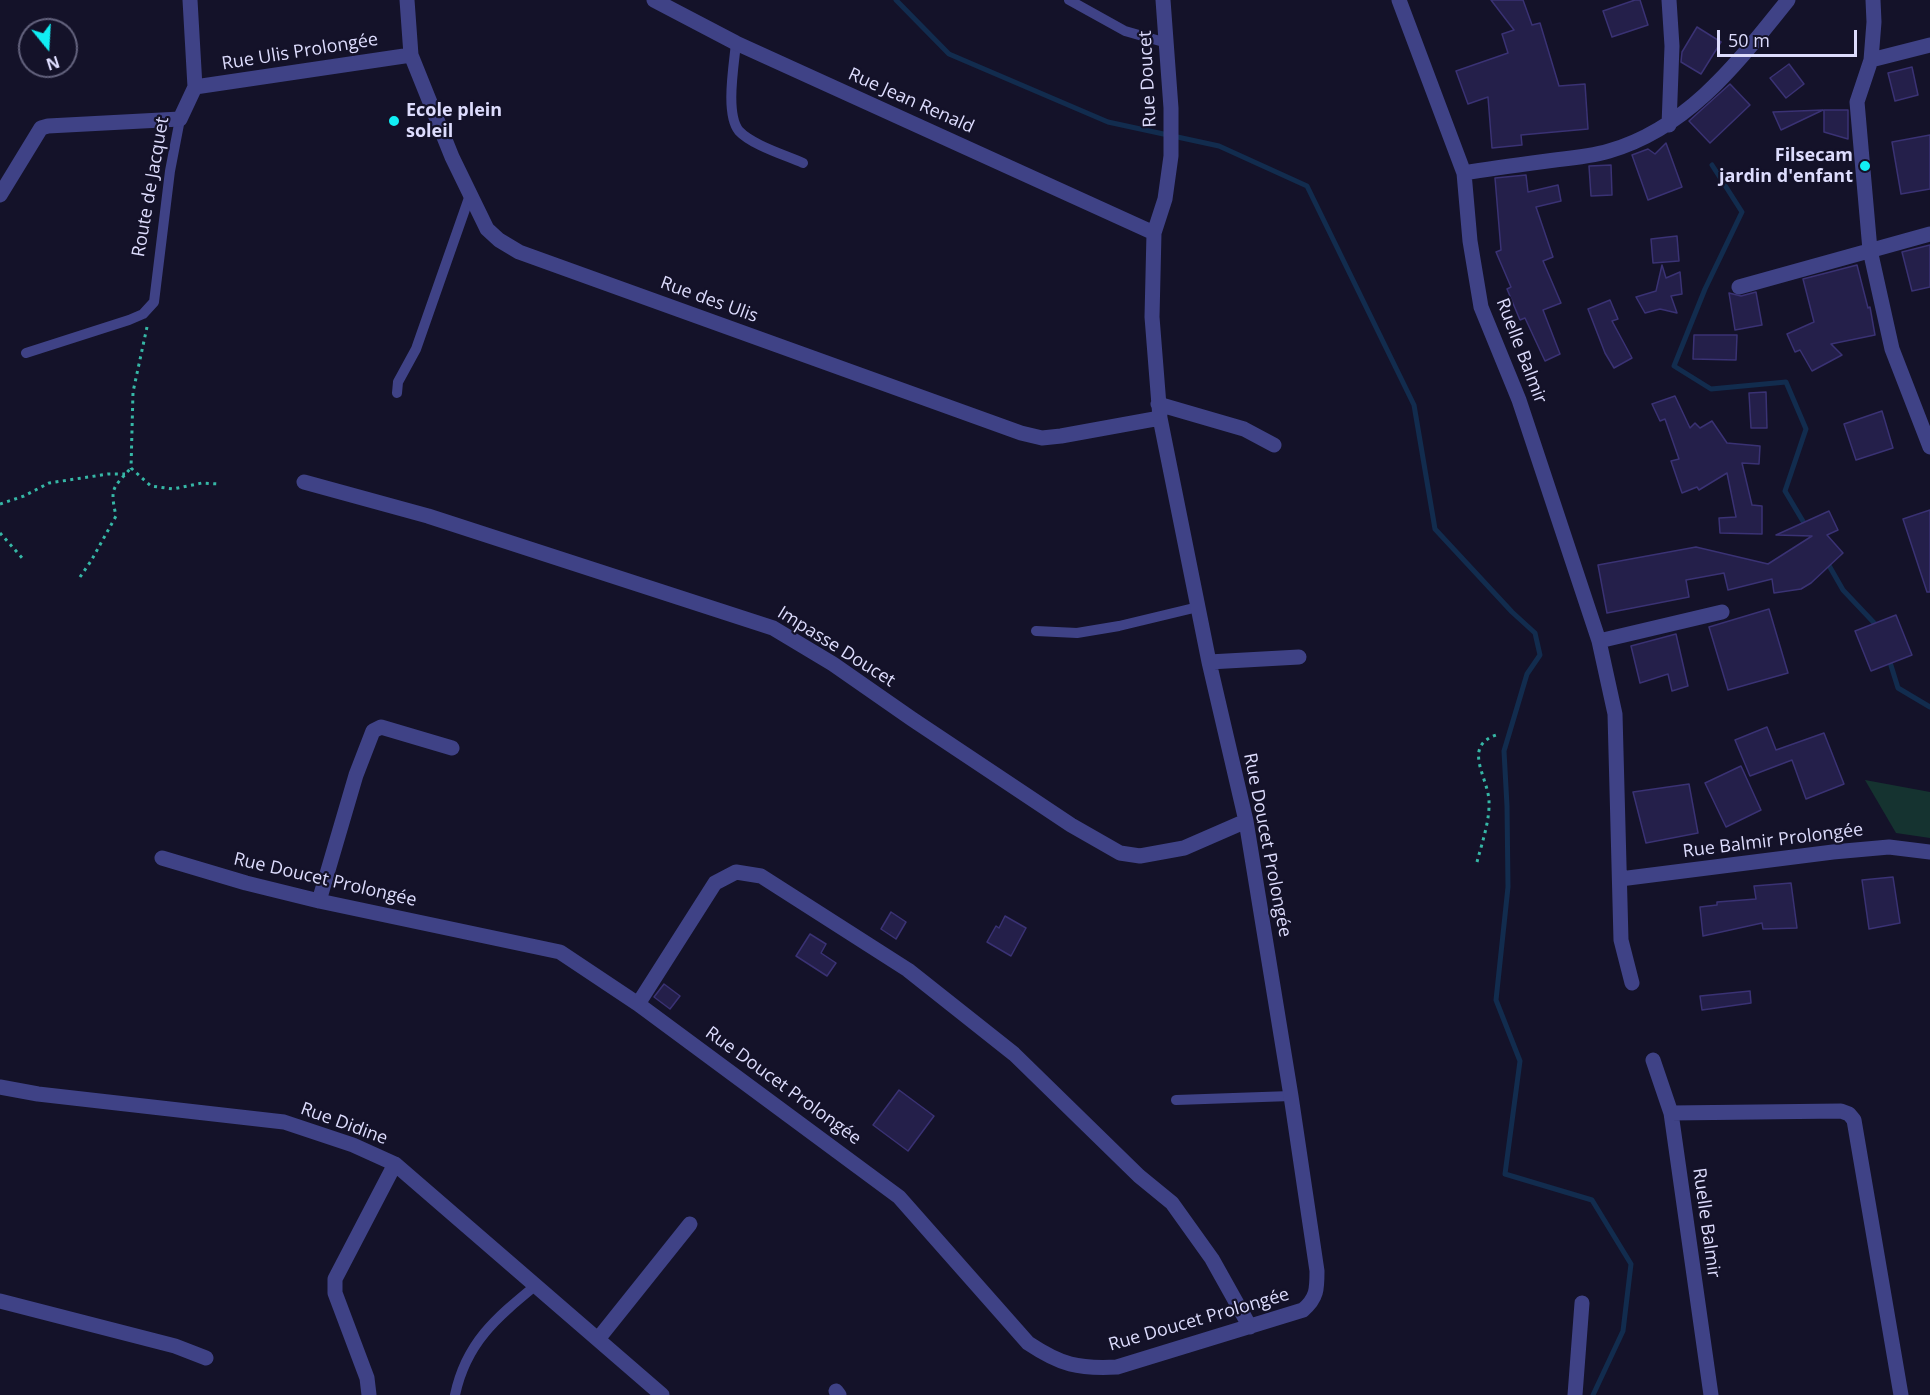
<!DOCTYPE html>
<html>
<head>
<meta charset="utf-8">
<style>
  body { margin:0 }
  #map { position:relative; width:1930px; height:1395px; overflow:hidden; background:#141229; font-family:"Open Sans",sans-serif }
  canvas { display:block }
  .north { position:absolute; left:18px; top:18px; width:60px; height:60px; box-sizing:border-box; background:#141229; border:2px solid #64637e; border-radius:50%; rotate:162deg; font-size:16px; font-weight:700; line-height:24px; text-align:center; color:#dddcfd }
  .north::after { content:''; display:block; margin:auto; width:21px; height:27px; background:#11eef4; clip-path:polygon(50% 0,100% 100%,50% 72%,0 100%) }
  .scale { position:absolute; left:1717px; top:30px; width:140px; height:27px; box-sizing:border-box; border:3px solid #dddcfd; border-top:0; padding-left:8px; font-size:18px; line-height:21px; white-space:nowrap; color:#dddcfd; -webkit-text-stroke:4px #141229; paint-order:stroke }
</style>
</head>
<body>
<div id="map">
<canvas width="1930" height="1395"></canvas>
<div class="north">N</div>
<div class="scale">50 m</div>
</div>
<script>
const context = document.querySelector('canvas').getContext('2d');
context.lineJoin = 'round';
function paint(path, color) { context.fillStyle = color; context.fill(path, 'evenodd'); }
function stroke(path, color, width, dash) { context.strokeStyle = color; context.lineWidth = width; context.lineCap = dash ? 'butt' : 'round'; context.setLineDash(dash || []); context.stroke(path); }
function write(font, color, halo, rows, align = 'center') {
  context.font = font + ' "Open Sans",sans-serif'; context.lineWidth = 4.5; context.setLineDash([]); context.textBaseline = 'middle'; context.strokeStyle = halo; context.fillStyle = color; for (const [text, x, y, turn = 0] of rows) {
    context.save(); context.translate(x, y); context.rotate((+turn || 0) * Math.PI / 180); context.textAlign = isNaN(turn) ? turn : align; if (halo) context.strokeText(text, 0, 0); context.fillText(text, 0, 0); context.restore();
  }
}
paint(new Path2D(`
  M1865,780L1930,792V838L1896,833Z`), '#153330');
stroke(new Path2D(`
  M896,0L949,54L1108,122L1219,146L1307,186L1414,405L1435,529L1512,612L1535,633L1540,655L1527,674L1504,751L1507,806L1508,887L1496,1000L1520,1061L1505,1174L1592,1200L1631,1264L1623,1331L1593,1395
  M1712,165L1742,212L1705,289L1674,366L1711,389L1786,382L1806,429L1785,491L1807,528
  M1827,562L1843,590L1878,627
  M1889,659L1898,688L1930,707`), '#122c4e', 5);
const building = new Path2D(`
  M1491,0H1523L1532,25L1540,23L1559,86L1585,84L1588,129L1521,135L1522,145L1492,148L1488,97L1468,104L1456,71L1508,53L1502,34L1514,30Z
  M1635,0H1640L1648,25L1612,37L1603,11Z
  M1697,27L1721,42L1701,74L1681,62L1682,52Z
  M1789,64L1804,84L1786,98L1770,78Z
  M1912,67L1918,95L1895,101L1888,73Z
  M1730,84L1750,105L1710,143L1689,121Z
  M1823,110L1781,130L1773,112Z
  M1824,110H1848V139L1824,132Z
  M1930,135V189L1901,194L1892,142Z
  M1666,143L1682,187L1648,200L1632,155L1648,149L1655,154Z
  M1611,165L1612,195L1591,196L1589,166Z
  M1526,175L1528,192L1558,185L1561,201L1536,207L1553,257L1543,261L1561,303L1543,310L1560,354L1545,361L1525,318L1520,320L1507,289L1511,287L1496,252L1501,250L1495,178Z
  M1677,236L1679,261L1653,263L1651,239Z
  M1930,245V287L1912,291L1902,252Z
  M1662,265L1666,278L1680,272L1682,294L1671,296L1677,313L1660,309L1645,313L1636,297L1656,291Z
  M1857,265L1868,308L1870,307L1875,335L1831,344L1842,355L1812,371L1800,350L1795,352L1787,334L1814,322L1803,279Z
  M1756,292L1762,325L1735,330L1729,293L1741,296Z
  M1610,300L1618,319L1612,321L1632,358L1614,368L1605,353L1588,309Z
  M1694,335H1737L1736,360L1693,359Z
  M1766,392L1767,428H1751L1749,393Z
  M1675,396L1690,428L1695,423L1700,428L1712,421L1727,443L1760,446L1759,464L1742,463L1752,505L1762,506V534L1720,533L1719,518L1736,517L1727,473L1699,490L1697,487L1682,493L1671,461L1679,459L1665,419L1660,421L1652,404Z
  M1882,411L1893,448L1856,460L1844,424Z
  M1930,510V592H1927L1903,519Z
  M1829,511L1838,530L1827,535L1843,553L1811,583L1801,589L1774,593L1772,579L1728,590L1724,573L1686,580L1689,597L1607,613L1598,565L1696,547L1768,564L1812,536L1776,535Z
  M1769,609L1788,673L1728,690L1709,627Z
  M1896,615L1912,655L1871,671L1855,631Z
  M1676,634L1688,686L1672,691L1668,674L1640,683L1631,646Z
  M1767,727L1776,750L1824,733L1844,784L1806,799L1792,760L1750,776L1735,740Z
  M1741,766L1761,810L1726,827L1705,783Z
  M1689,784L1698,833L1646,843L1633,792Z
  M1893,877L1900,923L1869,929L1862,880Z
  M1791,883L1797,928L1763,929L1762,923L1703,936L1700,907L1717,905V902L1756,899L1754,886Z
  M891,912L906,922L896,939L881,929Z
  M1005,916L1026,928L1011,956L987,942L996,926L999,928Z
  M810,934L826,944L821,953L836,963L827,976L796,956Z
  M664,984L680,996L670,1009L654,997Z
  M1750,991L1751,1003L1702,1010L1700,996Z
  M899,1090L934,1116L908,1151L873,1125Z`);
paint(building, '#241f4a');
stroke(building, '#3a3274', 1.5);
stroke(new Path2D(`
  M147,327L133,392L131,468L151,486L173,489L202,483L219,484
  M0,504L24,496L49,483L108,474H125
  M0,533L24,560
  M80,577L91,561L116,516C110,488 112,489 131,468
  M1477,862C1482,843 1490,820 1489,801C1488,777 1462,747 1496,735`), '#36b7a6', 3, [3, 4.5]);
stroke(new Path2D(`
  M1069,0L1125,31L1167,43
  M736,43C734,65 725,114 739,131C752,145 785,155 803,163
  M26,353L129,320L143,314L154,302L170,171L180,119
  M397,393L398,382L416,349L470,195
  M1036,631L1077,633L1119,626L1198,607
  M1176,1100L1291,1096
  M455,1395C466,1343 496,1318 535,1286`), '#3f4286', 10);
stroke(new Path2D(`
  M407,0L411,55L452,157L487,229L499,240L519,252L1021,433L1042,438L1061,436L1160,418
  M654,0L736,43L1154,233
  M1399,0L1464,173L1470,241L1481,307L1519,400L1599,641L1615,714L1621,940L1632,983
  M1873,0L1874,22L1871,60L1857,102L1870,250L1892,349L1930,447
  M1871,60L1930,45
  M195,87L411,55
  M1669,125L1672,46L1669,0
  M1464,173C1494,168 1525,164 1555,160C1573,158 1592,156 1609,151C1689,128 1738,62 1788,0
  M0,195L41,128L48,126L180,119L195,87L190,0
  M1739,287L1930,234
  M1158,404L1244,429L1274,445
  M304,482L428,516L773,628L833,664L912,719L1071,825L1120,853L1140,856L1184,848L1246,821
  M1599,641L1722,612
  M1209,662L1299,657
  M162,858L246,883L319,901L560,952L638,1004L899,1197L1028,1343C1061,1365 1078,1369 1117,1367L1303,1310C1317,1298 1317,1289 1317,1271L1291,1096L1246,821L1209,662L1160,418L1152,317L1154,233L1165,199L1171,156V108L1163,0
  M1620,879L1833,852L1889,847L1930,852
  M319,901L356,775L373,731L381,727L452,748
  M638,1004L715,883L736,872L761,876L908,970L1014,1054L1139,1176L1172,1203L1212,1259L1250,1327
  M1653,1060L1671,1113L1711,1395
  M0,1087L38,1094L284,1122L353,1145L395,1164L662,1395
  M1671,1113L1841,1111L1849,1114L1854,1120L1901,1395
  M0,1301L175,1346L206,1358
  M598,1339L690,1224
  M836,1391L839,1395
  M369,1395L367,1378L335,1293V1279L395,1164
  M1575,1395L1582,1303`), '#3f4286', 15);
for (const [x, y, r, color] of [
  [394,121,6,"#11eef4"],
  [1865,166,6,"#11eef4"]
]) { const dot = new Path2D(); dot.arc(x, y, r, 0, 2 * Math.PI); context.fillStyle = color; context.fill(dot); stroke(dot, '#141229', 2); }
write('18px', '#dddcfd', '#141229', [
  ["Rue Ulis Prolongée",300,52,-9],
  ["Rue Doucet",1148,79,-93],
  ["Rue Jean Renald",911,101,24],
  ["Route de Jacquet",151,187,-80],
  ["Rue des Ulis",709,300,20],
  ["Ruelle Balmir",1521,351,69],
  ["Impasse Doucet",836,647,32],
  ["Rue Balmir Prolongée",1773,841,-7],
  ["Rue Doucet Prolongée",1267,845,79],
  ["Rue Doucet Prolongée",325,880,13],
  ["Rue Doucet Prolongée",783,1086,36],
  ["Rue Didine",344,1124,20],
  ["Ruelle Balmir",1706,1223,82],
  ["Rue Doucet Prolongée",1199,1320,-16]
]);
write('bold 18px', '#dddcfd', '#141229', [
  ["Ecole plein",406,111],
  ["soleil",406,132],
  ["Filsecam",1853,156,"right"],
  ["jardin d'enfant",1853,177,"right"]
], 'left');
</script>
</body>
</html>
